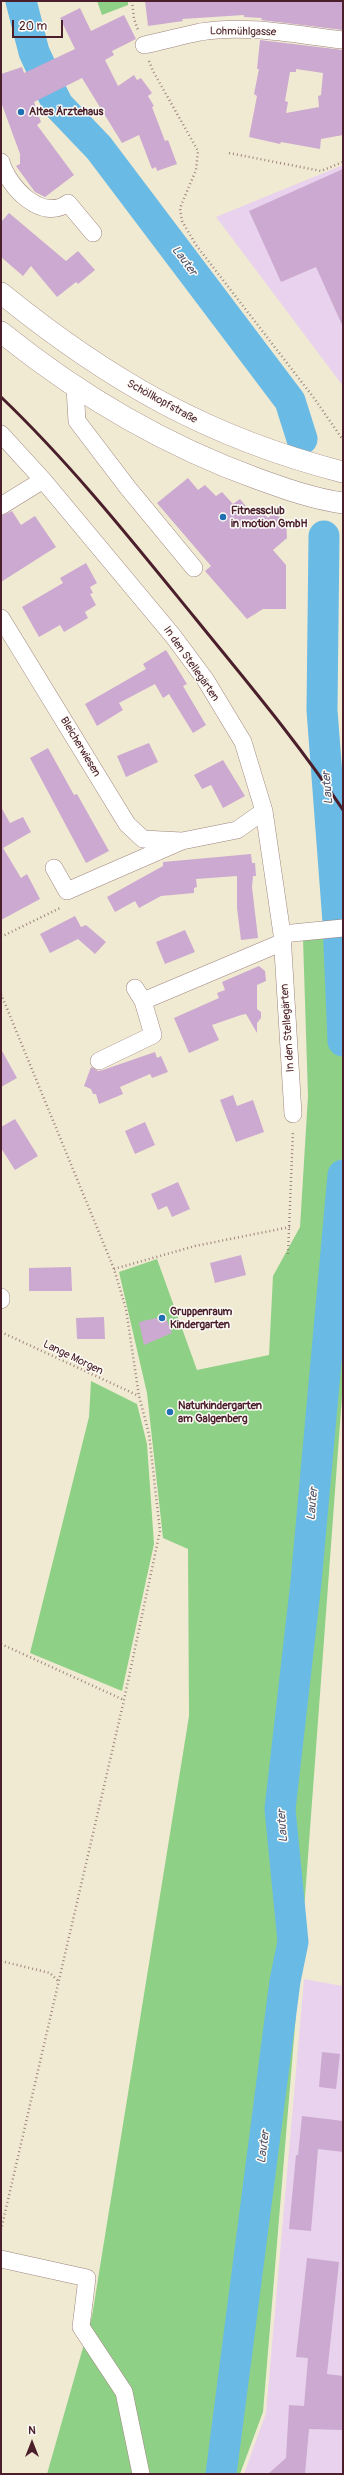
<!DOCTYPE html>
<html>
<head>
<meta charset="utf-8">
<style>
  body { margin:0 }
  #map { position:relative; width:344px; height:2475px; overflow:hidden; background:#f1ead2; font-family:Pangolin,sans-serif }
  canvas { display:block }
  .frame { position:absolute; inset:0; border:2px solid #4a1f2b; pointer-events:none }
  .north { position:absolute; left:12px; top:2423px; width:40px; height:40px; -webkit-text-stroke:3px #fdfcf7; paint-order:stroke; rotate:0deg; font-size:11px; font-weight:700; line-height:16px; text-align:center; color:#4a1f2b }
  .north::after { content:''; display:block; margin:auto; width:14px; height:18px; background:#4a1f2b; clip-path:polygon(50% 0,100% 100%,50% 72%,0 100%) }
  .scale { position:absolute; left:12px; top:20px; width:51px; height:18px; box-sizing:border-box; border:2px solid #4a1f2b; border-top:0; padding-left:5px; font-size:12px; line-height:14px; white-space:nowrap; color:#4a1f2b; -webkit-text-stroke:3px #fdfcf7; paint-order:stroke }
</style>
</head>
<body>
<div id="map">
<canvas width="344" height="2475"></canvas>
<div class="frame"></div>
<div class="north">N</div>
<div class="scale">20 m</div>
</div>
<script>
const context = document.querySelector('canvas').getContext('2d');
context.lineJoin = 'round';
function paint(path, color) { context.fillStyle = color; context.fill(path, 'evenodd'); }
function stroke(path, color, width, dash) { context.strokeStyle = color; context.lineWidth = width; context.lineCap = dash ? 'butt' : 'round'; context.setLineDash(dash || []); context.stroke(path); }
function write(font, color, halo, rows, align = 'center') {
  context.font = font + ' Pangolin,sans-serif'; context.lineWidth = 3; context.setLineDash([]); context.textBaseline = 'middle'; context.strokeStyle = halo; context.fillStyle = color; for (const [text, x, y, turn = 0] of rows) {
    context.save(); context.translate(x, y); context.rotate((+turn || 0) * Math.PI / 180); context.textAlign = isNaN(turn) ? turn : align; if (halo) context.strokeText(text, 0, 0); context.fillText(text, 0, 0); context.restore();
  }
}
paint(new Path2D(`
  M343,165V386L216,217Z
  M304,1979L343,1986V2474H244L266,2413Z`), '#e9d2ed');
paint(new Path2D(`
  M97,1H128V5L102,15Z
  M343,935V1383L299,1978L263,2412L240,2474H47L92,2316L189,1716L188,1549L163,1538L147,1393L119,1272L157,1259L197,1370L269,1355L273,1276L300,1227L308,1096L303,939Z
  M91,1381L137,1404L147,1444L154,1544L122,1691L30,1653L89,1417Z`), '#8fd087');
stroke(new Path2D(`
  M21,1L34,52L40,65
  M52,93L58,105L99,148L290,401L302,439
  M324,536L322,710L338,922L343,1041
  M221,2474L285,1981L293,1942L280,1809L306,1582L343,1175`), '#69bae4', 31);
paint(new Path2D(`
  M145,1H343V30L261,20L262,18L244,17V15L182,19L183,21L148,26Z
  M80,8L91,31L124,15L136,39L112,51L114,55L105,60L118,86L134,75L137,80L141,78L152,93L148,96L154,106L152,107L165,141L168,140L177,164L157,171L156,167L152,169L139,135L122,143L82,78L34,102L41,122L37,125L74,175L45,197L35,192L16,166L20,164V154L1,102V74L22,67L24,73L75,49L60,18Z
  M260,40L343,50V135L321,139L320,149L281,142L280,144L249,137L257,96L254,94L259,69H257ZM296,69L323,73L321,95L318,96L319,107L286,113L288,102L285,101L290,72H296Z
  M343,169V327L316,267L281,282L249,211Z
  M9,213L66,261L78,251L95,270L78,284L76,282L57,297L31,266L23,276L1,257V222Z
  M188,478L198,490L205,485L216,496L222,492L233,504L240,499L250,511L257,506L268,518L272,514L286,519L287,538L273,550L286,565V609H263L247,619L205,571L211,566L157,503Z
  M12,511L21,525L35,516L56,547L1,582V516Z
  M86,563L97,583L90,587L93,593L90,594L96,605L85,612L88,618L64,632L60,625L39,637L22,607L63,583L60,578Z
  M166,650L187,684L183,686L206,725L193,733L169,694L163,698L155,684L119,703L123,710L97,726L85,704L146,669L143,664Z
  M149,743L158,762L126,777L117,756Z
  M48,748L74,795L77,794L109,851L86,863L30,758Z
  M223,760L245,796L223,808L211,785L202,789L194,775Z
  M1,807L10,823L23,817L31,832L3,848L21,878L27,874L40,899L1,920Z
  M251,854L252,863H255L256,876H253L252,887L258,938L241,940L237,908V876L196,879L197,887L194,888V893L161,896L139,908L135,901L115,912L107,897L163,866V862Z
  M75,916L81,927L86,925L106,942L95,954L78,939L50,953L40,934Z
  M185,930L195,952L165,964L156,942Z
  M259,966L265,971L266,981L257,985V1009L261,1012V1018L257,1023V1033L246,1014L241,1015L212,1025L219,1040L189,1053L174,1018L219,998L217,993L225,990L222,982Z
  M1,1049L17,1078L1,1087Z
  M155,1052L157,1058L161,1056L168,1072L152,1078L150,1074L120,1087L123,1094L99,1104L96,1094H93L91,1089L84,1086L91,1067L98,1071L103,1070Z
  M233,1095L237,1106L253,1100L264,1132L236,1142L220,1100Z
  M15,1119L38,1156L15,1170L1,1148V1127Z
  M145,1122L155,1145L135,1154L125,1131Z
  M178,1182L190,1209L172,1217L167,1206L158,1210L151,1194Z
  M241,1255L246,1275L215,1283L210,1263Z
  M71,1267L72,1291H29V1268Z
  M165,1316L172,1333L144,1345L139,1322Z
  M104,1317L105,1339H77L76,1318Z
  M322,2052L340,2054L336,2089L319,2087Z
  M302,2116L343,2121V2152L318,2149L311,2231L289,2229L296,2155H298Z
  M307,2258L339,2262L327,2374L343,2376V2430L309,2429L305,2474H268L286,2458L289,2405L304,2406L308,2358L296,2357Z`), '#cca9d0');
const minor = new Path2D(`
  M144,45C163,41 181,36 200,32C247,24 297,35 343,40
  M1,162C9,188 42,222 68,203L93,233
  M75,388L77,421L128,488L194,568
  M1,434L43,480L173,636L205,679L243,742L264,811L282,934L293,1114
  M1,506L43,480
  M1,618L127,824L143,839L182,841
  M54,868L67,891L182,841L237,830L264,811
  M282,934L343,928
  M143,1001L283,942
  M99,1061L153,1035L143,1001L135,988
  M1,1297V1300
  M1,2259L87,2278L81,2327L124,2392L141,2474`);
const major = new Path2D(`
  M1,293C108,380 209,438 343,472
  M1,332C79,395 164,445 258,479C286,489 314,499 343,503`);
stroke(minor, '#9e847e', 18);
stroke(major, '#9e847e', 22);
stroke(new Path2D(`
  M132,1L134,19L138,30
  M149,61L153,71L198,151L196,170L180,208L182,221L196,245L314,398L343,440
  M229,153L321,171L343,162
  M1,937L62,907
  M1,994L114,1269L126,1309L139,1396L149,1434L160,1531L124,1700L1,2230
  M288,1254L293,1131
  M114,1269L195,1246L290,1227
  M1,1332L139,1396
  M1,1644L124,1700
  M1,1961L50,1973L59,1982`), '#9e847e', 2.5, [1, 3]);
stroke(minor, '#fff', 17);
stroke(major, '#fff', 21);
stroke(new Path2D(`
  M1,397C72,465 133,542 195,618C246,681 298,742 343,810`), '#4a1f2b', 3);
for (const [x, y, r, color] of [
  [21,112,4,"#1f6fb2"],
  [223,517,4,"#1f6fb2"],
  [162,1318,4,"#1f6fb2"],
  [170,1412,4,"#1f6fb2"]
]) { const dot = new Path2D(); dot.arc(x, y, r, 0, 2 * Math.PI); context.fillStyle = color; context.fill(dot); stroke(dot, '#fdfcf7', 1.5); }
write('11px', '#4a1f2b', '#fdfcf7', [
  ["Lohmühlgasse",243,32,1],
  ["Schöllkopfstraße",162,402,29],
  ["In den Stellegärten",191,664,55],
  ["Bleicherwiesen",80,747,59],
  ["In den Stellegärten",288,1028,-94],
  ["Lange Morgen",73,1358,26]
]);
write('bold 11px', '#4a1f2b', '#fdfcf7', [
  ["Altes Ärztehaus",29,112],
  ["Fitnessclub",231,511],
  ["in motion GmbH",231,524],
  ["Gruppenraum",170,1312],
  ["Kindergarten",170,1325],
  ["Naturkindergarten",178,1406],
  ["am Galgenberg",178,1419]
], 'left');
write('italic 12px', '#55556c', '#fdfcf7', [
  ["Lauter",184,261,53],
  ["Lauter",328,788,-95],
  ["Lauter",313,1504,-85],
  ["Lauter",283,1826,-94],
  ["Lauter",264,2147,-83]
]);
</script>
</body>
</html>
